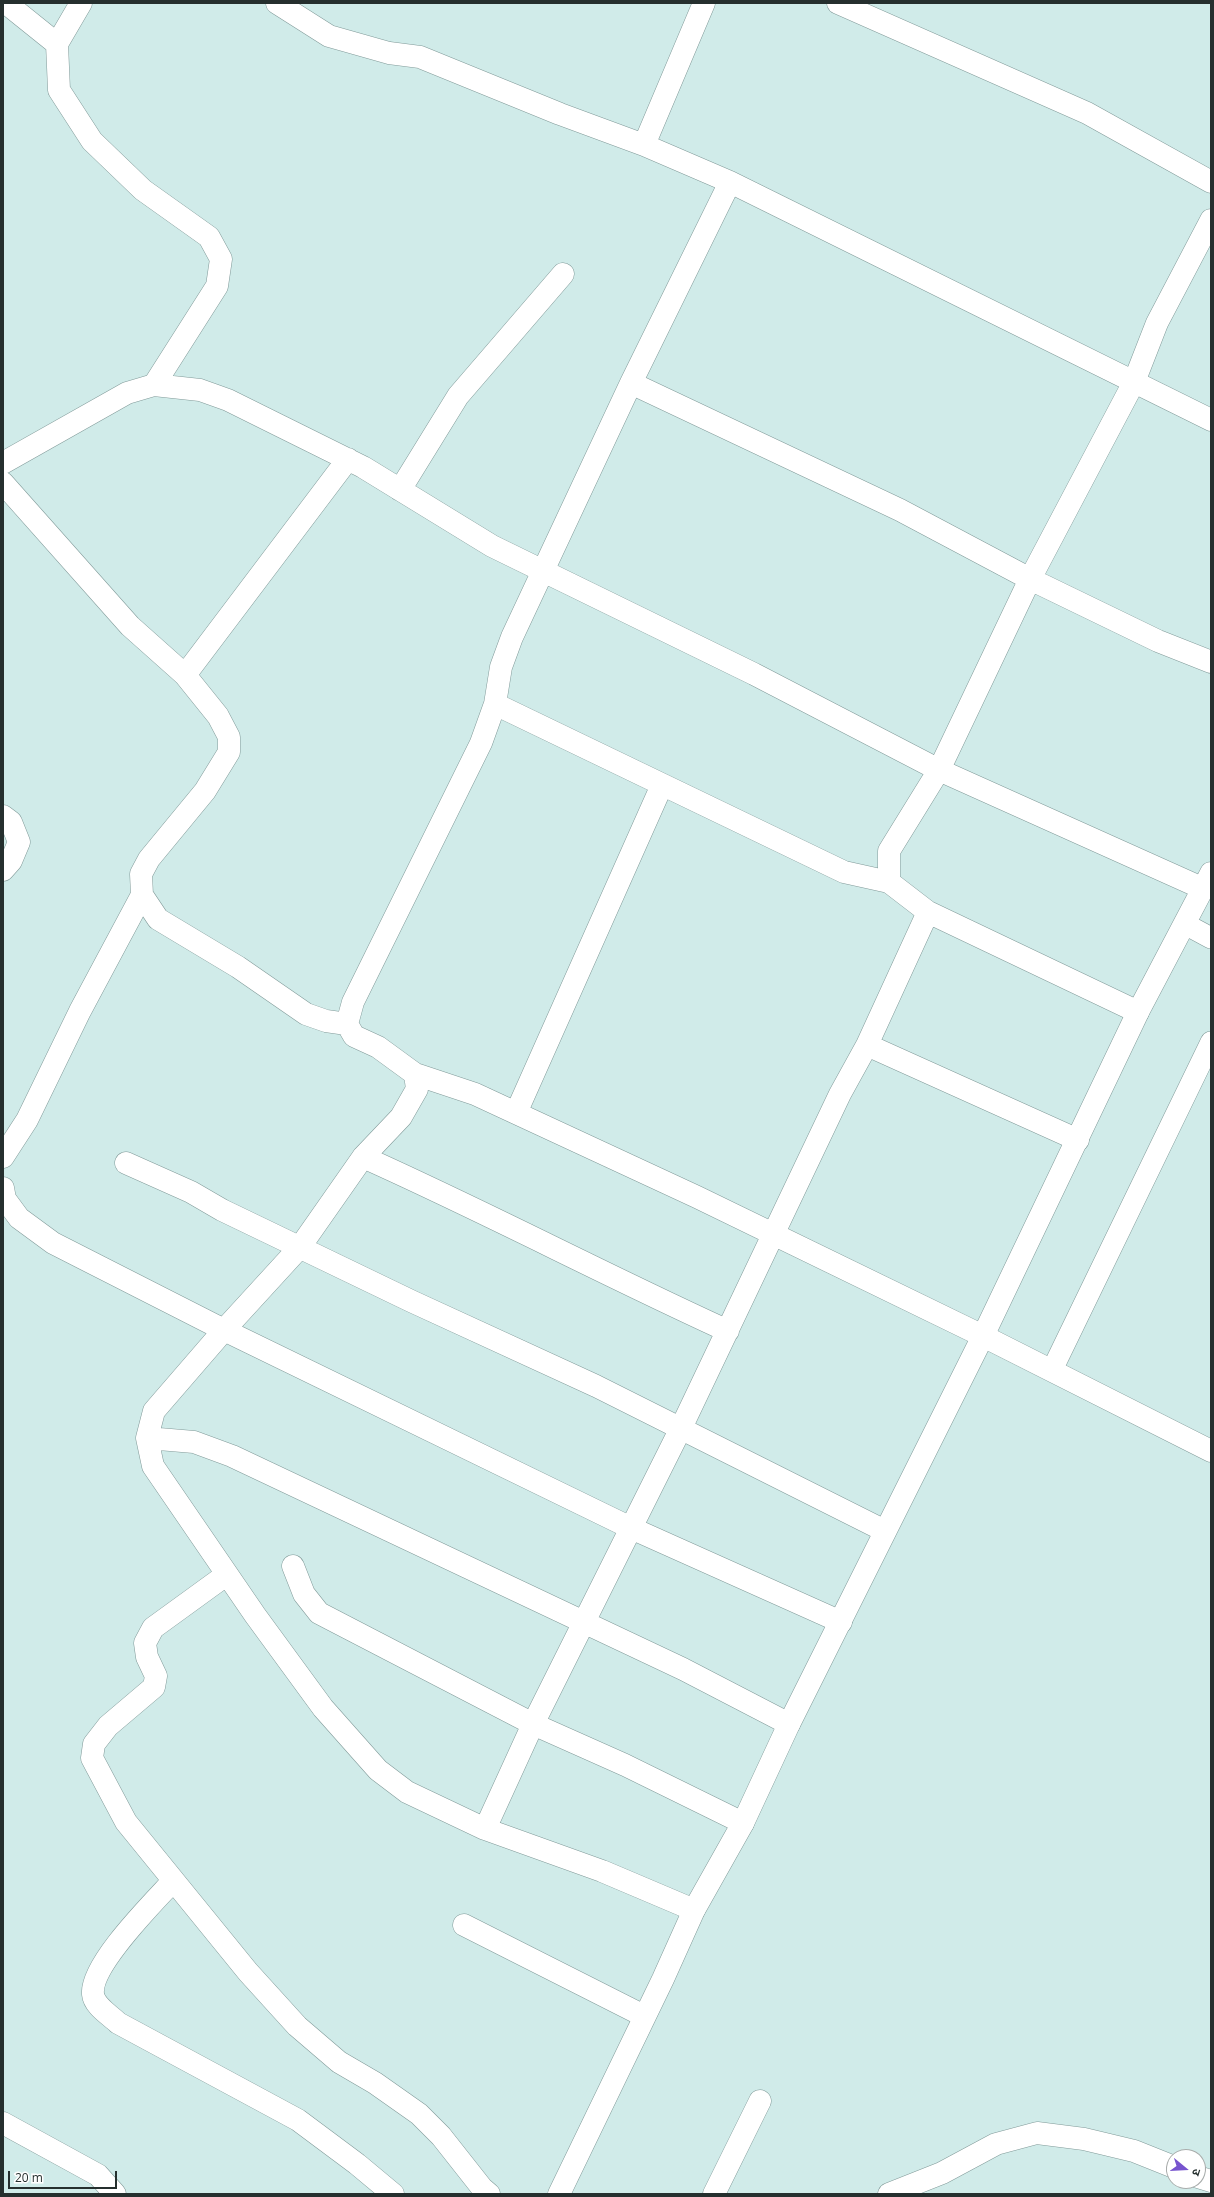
<!DOCTYPE html>
<html>
<head>
<meta charset="utf-8">
<style>
  body { margin:0 }
  #map { position:relative; width:1214px; height:2197px; overflow:hidden; background:#d0ebe9; font-family:"Open Sans","Noto Sans Devanagari",sans-serif }
  canvas { display:block }
  .frame { position:absolute; inset:0; border:4px solid #252f2e; pointer-events:none }
  .north { position:absolute; left:1166px; top:2149px; width:40px; height:40px; box-sizing:border-box; background:#fff; border:1px solid #a8acab; border-radius:50%; rotate:108deg; font-size:11px; font-weight:700; line-height:16px; text-align:center; color:#252f2e }
  .north::after { content:''; display:block; margin:auto; width:14px; height:18px; background:#7754ce; clip-path:polygon(50% 0,100% 100%,50% 72%,0 100%) }
  .scale { position:absolute; left:8px; top:2171px; width:109px; height:18px; box-sizing:border-box; border:2px solid #252f2e; border-top:0; padding-left:5px; font-size:12px; line-height:14px; white-space:nowrap; color:#252f2e; -webkit-text-stroke:3px #fff; paint-order:stroke }
</style>
</head>
<body>
<div id="map">
<canvas width="1214" height="2197"></canvas>
<div class="frame"></div>
<div class="north">उ</div>
<div class="scale">20 m</div>
</div>
<script>
const context = document.querySelector('canvas').getContext('2d');
context.lineJoin = 'round';
function stroke(path, color, width, dash) { context.strokeStyle = color; context.lineWidth = width; context.lineCap = dash ? 'butt' : 'round'; context.setLineDash(dash || []); context.stroke(path); }
const service = new Path2D(`
  M1185,924L1211,938
  M1052,1370L1211,1042`);
const minor = new Path2D(`
  M6,3L57,44
  M81,3L57,44L59,90L92,141L143,190L209,237L221,259L217,286L154,385
  M277,3L329,36L389,53L420,57L560,114L644,145
  M838,3L1087,113L1211,182
  M730,182L1211,420
  M631,383L900,510L1030,579L1158,641L1211,662
  M3,463L127,393L154,385L200,390L228,400L363,467L492,546L754,674L939,770L1204,889
  M3,483L130,626L185,675L218,716L229,737V752L205,791L149,859L141,874L142,895L158,919L238,967L306,1014L326,1021L347,1024
  M400,490L458,396L563,274
  M185,675L348,459
  M495,704L844,872L889,882
  M3,816L11,822L19,842L11,861L3,870
  M1138,1012L928,912L889,882V851L939,770L1030,579L1134,382L1157,323L1211,220
  M867,1045L1078,1140
  M415,1074L475,1094L697,1197L983,1336L1211,1451
  M516,1113L662,785
  M3,1157L27,1120L80,1011L142,895
  M363,1157C486,1212 605,1275 728,1331
  M126,1163L191,1192L222,1210L411,1301L596,1386L885,1531
  M3,1188L5,1199L19,1218L53,1243L224,1330L631,1528L841,1622
  M147,1438L194,1442L232,1456L683,1669L789,1724
  M293,1566L304,1594L319,1613L533,1724L625,1765L743,1823
  M226,1575L153,1628L145,1643L147,1657L156,1676L154,1687L108,1726L94,1744L92,1758L126,1822L248,1972L297,2026L339,2062L375,2083L419,2114L441,2136L482,2188L489,2194
  M485,1829L533,1724L681,1428L840,1094L867,1045L928,912
  M173,1881C154,1902 90,1965 93,1994C94,2006 110,2015 118,2023L298,2120L357,2164L393,2194
  M694,1910L602,1871L485,1829L407,1792L378,1770L323,1708L255,1615L153,1466L147,1438L154,1411L224,1330L300,1247L363,1157L401,1117L417,1089L415,1074L378,1047L354,1036L347,1024L353,1002L481,743L495,704L501,667L512,637L631,383L730,182L644,145L704,3
  M464,1925L644,2016
  M3,2123L98,2175L115,2194
  M1198,2177L1211,2181
  M714,2194L760,2101
  M889,2194L942,2173L996,2144L1037,2133L1084,2139L1134,2151L1174,2167`);
const tertiary = new Path2D(`
  M559,2194L663,1979L694,1910L743,1823L789,1724L983,1336L1138,1012L1211,873`);
stroke(service, '#819a99', 22);
stroke(minor, '#819a99', 23);
stroke(tertiary, '#819a99', 23);
stroke(service, '#fff', 21);
stroke(minor, '#fff', 22);
stroke(tertiary, '#fff', 22);
</script>
</body>
</html>
